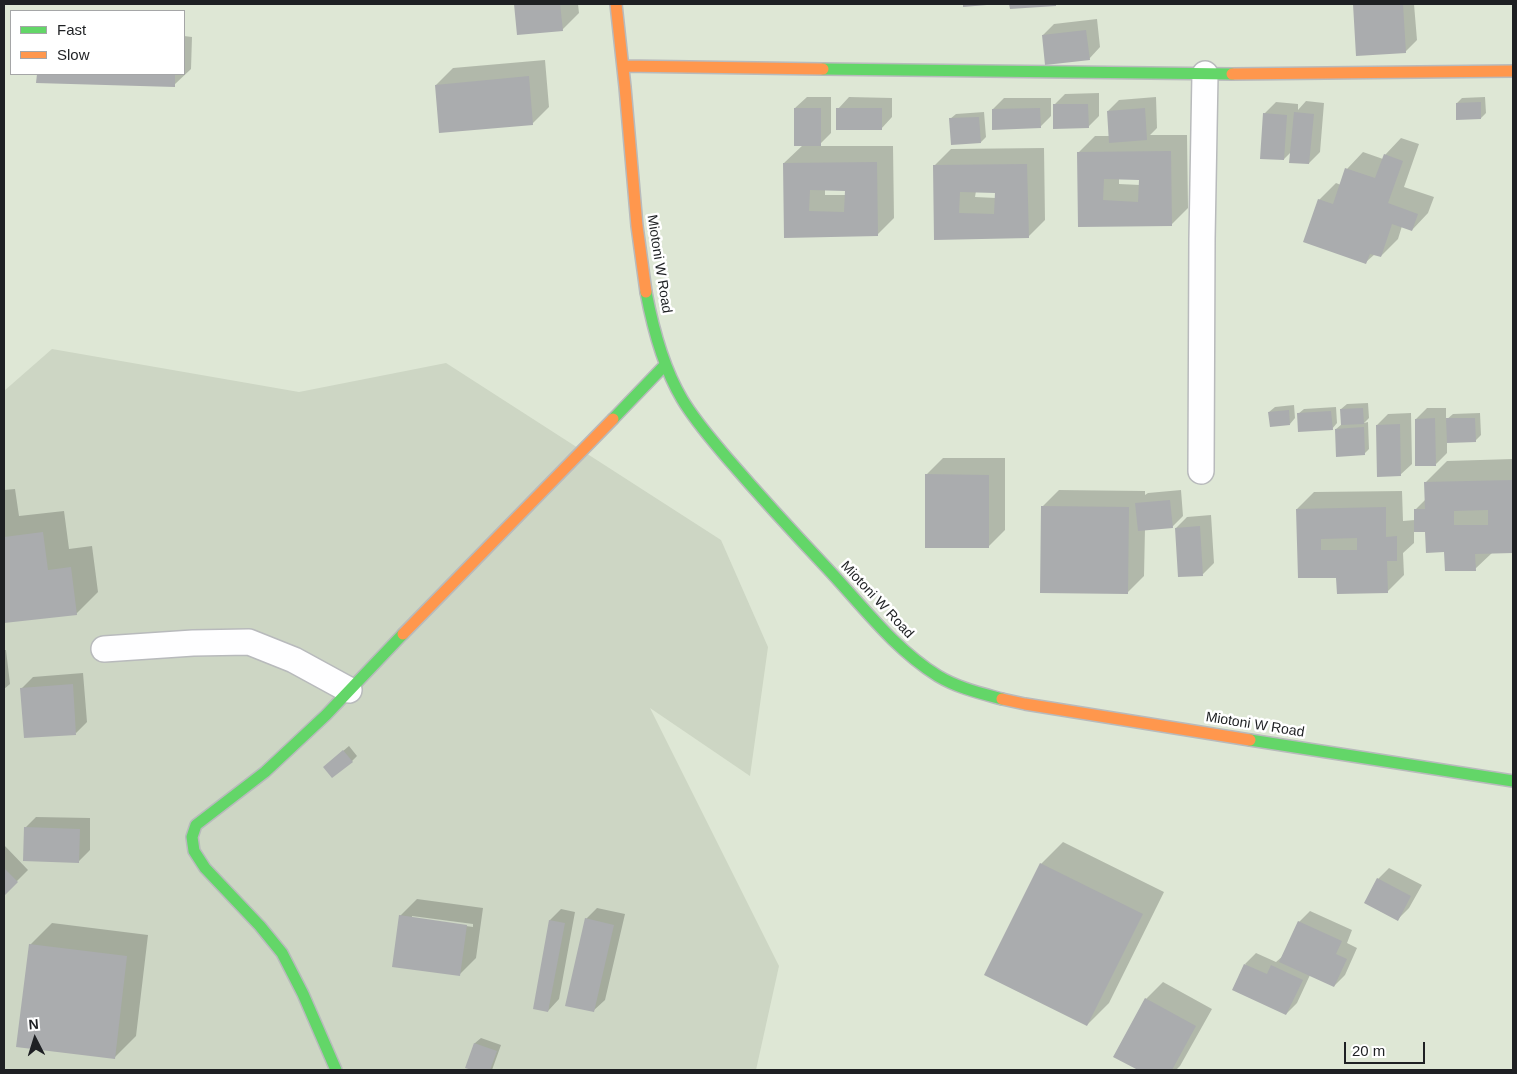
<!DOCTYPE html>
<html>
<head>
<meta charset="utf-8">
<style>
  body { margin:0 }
  #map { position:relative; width:1517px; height:1074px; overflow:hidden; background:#f8fafd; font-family:Helvetica,sans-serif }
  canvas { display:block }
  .frame { position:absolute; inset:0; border:5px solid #1e2023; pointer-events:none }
  .legend { position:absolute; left:10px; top:10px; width:175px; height:65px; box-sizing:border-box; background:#fff; border:1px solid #a5a6a7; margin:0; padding:6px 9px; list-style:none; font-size:15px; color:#1e2023 }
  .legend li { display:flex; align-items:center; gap:10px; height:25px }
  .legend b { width:25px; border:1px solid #a5a6a7 }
  .north { position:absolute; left:10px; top:1014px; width:50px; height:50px; -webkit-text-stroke:4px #fff; paint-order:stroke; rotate:355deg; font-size:14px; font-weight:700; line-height:20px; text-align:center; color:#1e2023 }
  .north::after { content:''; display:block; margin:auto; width:18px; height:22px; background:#1e2023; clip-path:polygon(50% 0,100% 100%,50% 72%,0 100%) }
  .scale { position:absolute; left:1344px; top:1042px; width:81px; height:22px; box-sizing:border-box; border:2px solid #1e2023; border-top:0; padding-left:6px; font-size:15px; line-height:18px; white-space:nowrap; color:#1e2023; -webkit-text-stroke:4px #fff; paint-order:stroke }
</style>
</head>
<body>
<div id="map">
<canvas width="1517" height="1074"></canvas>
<div class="frame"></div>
<ul class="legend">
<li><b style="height:6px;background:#63d668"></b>Fast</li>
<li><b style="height:6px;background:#ff974d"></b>Slow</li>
</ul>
<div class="north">N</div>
<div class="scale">20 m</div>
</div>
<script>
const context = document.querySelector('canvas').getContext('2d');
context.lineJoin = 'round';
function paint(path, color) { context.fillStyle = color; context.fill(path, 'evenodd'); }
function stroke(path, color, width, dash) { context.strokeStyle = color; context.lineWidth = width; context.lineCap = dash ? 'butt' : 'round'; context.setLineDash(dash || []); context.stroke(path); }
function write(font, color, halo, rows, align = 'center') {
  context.font = font + ' Helvetica,sans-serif'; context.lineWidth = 5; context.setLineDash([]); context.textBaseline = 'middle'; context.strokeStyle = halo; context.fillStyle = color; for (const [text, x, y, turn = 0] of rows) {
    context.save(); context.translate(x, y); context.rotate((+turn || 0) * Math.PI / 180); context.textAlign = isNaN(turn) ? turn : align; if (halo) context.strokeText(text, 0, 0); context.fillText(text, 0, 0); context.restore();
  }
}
paint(new Path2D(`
  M4,4H1513V1070H4ZM11,11H184V74H11Z`), '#dee7d5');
paint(new Path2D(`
  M52,349L299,392L446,363L721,540L768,647L750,776L650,708L779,966L756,1070H4V391Z`), '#cdd6c4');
paint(new Path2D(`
  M515,4H578L579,13L562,30L518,34Z
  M1354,4H1414L1417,40L1405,52L1357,55Z
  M1097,19L1100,47L1089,59L1043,35L1054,24Z
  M184,36L192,37L191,69L174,85L38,82V74H184Z
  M545,60L549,107L532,124L436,85L453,68Z
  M1099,93V116L1088,127L1054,105L1065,94Z
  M807,97H831V133L818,146H893L894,218L877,235L786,236L784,163L803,145L795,108ZM825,189H846V195H825Z
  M849,97L892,98V117L881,129L838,109Z
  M1156,97L1157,128L1150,135H1187L1188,208L1171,225L1079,226L1078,153L1095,136H1110L1108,111L1119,100ZM1119,178L1140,179V185L1119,184Z
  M1485,97L1486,113L1481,118L1457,103L1462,98Z
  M1004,98H1051V116L1040,127L993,109Z
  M1306,101L1324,103L1320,152L1309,163L1291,152L1284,159L1264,114L1276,102L1298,104V110Z
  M984,112L986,137L981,142L950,119L956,114Z
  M1401,138L1419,144L1404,187L1434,197L1428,213L1412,230L1402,226L1398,239L1381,256L1375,254L1366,262L1319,200L1336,183L1341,185L1347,169L1363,152L1383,159L1385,155Z
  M1044,148L1045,220L1028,237L936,239L935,165L951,149ZM976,191L996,192V198L975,197Z
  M1368,403L1369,418L1364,423L1368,422L1369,449L1364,454L1336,429L1342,424L1341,409L1347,404Z
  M1294,405L1295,418L1290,424L1269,412L1275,407Z
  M1336,407L1337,423L1332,429L1298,414L1304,409Z
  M1427,408H1446V420L1453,414L1480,413L1481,435L1475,441H1447V453L1436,464L1416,419Z
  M1411,413L1412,464L1400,475L1377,425L1388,414Z
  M943,458H1005V530L988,547L926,475Z
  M1513,459V551L1493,552L1475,569L1445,551L1426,531H1414V543L1403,553L1404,575L1387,592L1338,576L1299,577L1297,509L1314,492L1402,491L1403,521L1415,520V510L1426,499L1425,483L1447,461Z
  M15,489L19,516L64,511L69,549L92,546L98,592L76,614L4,622V490Z
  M1059,490L1145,491V495L1148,493L1181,490L1183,516L1172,527L1145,529L1144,576L1127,593L1042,507Z
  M1211,515L1214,563L1203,574L1179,576L1176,528L1187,517Z
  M4,650H6L10,684L4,689Z
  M83,673L87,722L76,733L22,688L33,677Z
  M349,746L357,756L352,761L330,762Z
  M36,817L90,818V850L79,861L25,828Z
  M1063,842L1164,892L1109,1003L1087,1025L1041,864Z
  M4,845L28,870L4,894Z
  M1389,868L1422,885L1409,908L1398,919L1378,879Z
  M417,899L483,908L476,958L460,974L400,916ZM412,916L473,924V927L412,918Z
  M597,908L625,914L605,1000L593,1011L586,919Z
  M561,909L575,912L559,999L548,1011L550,920Z
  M1310,911L1352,930L1347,943L1357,948L1345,975L1334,986L1310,975L1297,1003L1286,1014L1245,964L1256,953L1276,962L1284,955L1299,922Z
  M52,923L148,935L136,1036L114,1058L30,945Z
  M1163,982L1212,1009L1180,1066L1176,1070H1140L1115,1056L1146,999Z
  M481,1038L501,1045L492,1070H476L467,1067L475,1043Z`), '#0003');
paint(new Path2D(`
  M514,4H560L563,31L517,35Z
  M963,4H987V5L963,7Z
  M1009,4H1056V6L1010,9Z
  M1353,4H1403L1406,53L1356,56Z
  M1086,30L1090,60L1045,65L1042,35Z
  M37,74H175V87L36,83Z
  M529,76L533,125L439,133L435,85Z
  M1481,102V119L1456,120V103Z
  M1053,104H1088L1089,128L1053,129Z
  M794,108H821V146H794Z
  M836,108H882V130H836Z
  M1040,108L1041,128L992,130V109Z
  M1145,108L1147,140L1109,143L1107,111Z
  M1294,112L1314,114L1309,164L1289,163Z
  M1263,113L1287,115L1284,160L1260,159Z
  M979,117L981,143L951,145L949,118Z
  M1171,151L1172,226L1078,227L1077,152ZM1104,179L1139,180L1138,202L1103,200Z
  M1384,154L1403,161L1388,203L1418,214L1412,231L1392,224L1381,257L1370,254L1366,264L1303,242L1318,199L1333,204L1345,168L1375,178Z
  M877,162L878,236L784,238L783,163ZM810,190L845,191L844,212L809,211Z
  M1027,164L1029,238L934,240L933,165ZM960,192L995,193L994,214L959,213Z
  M1363,408L1364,424L1341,425L1340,409Z
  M1289,410L1290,425L1270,427L1268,412Z
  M1331,411L1333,430L1298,432L1297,413Z
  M1435,418L1436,466H1415V419Z
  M1446,418H1475L1476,442L1447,443Z
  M1400,424L1401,476L1377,477L1376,425Z
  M1364,427L1365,455L1336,457L1335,429Z
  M925,474L989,475V548H925Z
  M1513,480V553L1475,554L1476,571H1445L1444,552L1426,553L1425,532H1414V509H1425L1424,482ZM1488,510V525H1454V511Z
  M1170,500L1173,528L1138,531L1135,503Z
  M1041,506L1129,507L1128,594L1040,593Z
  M1386,507V537L1397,536V561H1387L1388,593L1337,594L1336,578H1298L1296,509ZM1357,538V550H1321V539Z
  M1200,526L1203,576L1178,577L1175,528Z
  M43,532L48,570L71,567L77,615L4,623V537Z
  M73,684L76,735L24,738L20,688Z
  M343,750L353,762L332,778L323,767Z
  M24,827L80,829L79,863L23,861Z
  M1040,863L1143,914L1087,1026L984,975Z
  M4,868L18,882L4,896Z
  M1377,878L1411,896L1398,921L1364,903Z
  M399,915L467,925L460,976L392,967Z
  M585,918L614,925L594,1012L565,1006Z
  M549,920L565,923L548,1012L533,1009Z
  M1298,921L1342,941L1336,954L1347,959L1334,987L1279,962Z
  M29,944L127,956L115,1059L16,1047Z
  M1244,964L1267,974L1271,965L1303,980L1286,1015L1232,990Z
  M1145,998L1196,1026L1172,1070H1138L1113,1057Z
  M474,1043L497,1051L490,1070H472L465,1068Z`), '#aaacae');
const street = new Path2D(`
  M1201,471L1202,239L1205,74
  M104,649L193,643L249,642L294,660L349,690`);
const fast = new Path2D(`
  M823,69L1232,74
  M646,292C653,329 663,367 682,399C695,421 712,440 728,459C760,496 792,531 825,566C861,604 893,648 938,676C958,688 980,693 1002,699
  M613,419L665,365
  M1250,740L1513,781
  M336,1070L303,994L282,953L260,926L205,868L194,851L192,837L196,825L265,772L326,715L403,634`);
const slow = new Path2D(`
  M616,4L625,87L637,226L646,292
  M623,66L823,69
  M1232,74L1513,71
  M403,634L613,419
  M1002,699L1025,704L1250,740`);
stroke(street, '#b8babc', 28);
stroke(fast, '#b8babc', 14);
stroke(slow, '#b8babc', 14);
stroke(street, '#fefeff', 25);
stroke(fast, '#63d668', 11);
stroke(slow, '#ff974d', 11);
write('14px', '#1e2023', '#fff', [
  ["Miotoni W Road",659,264,81],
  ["Miotoni W Road",877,600,47],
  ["Miotoni W Road",1255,725,9]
]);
</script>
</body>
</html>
